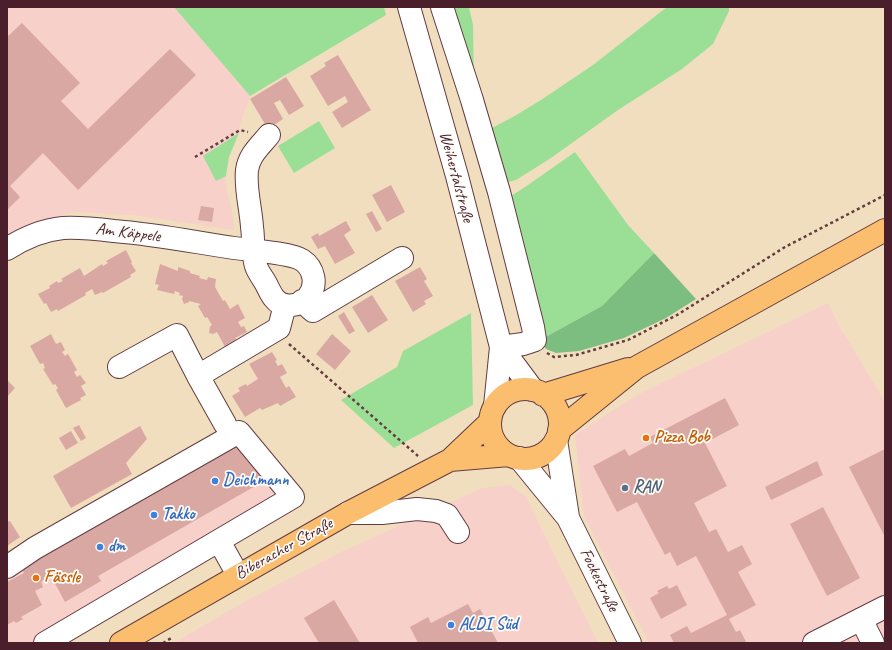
<!DOCTYPE html>
<html>
<head>
<meta charset="utf-8">
<style>
  body { margin:0 }
  #map { position:relative; width:892px; height:650px; overflow:hidden; background:#f1debf; font-family:Caveat,sans-serif }
  canvas { display:block }
  .frame { position:absolute; inset:0; border:8px solid #4a1f2b; pointer-events:none }
</style>
</head>
<body>
<div id="map">
<canvas width="892" height="650"></canvas>
<div class="frame"></div>
</div>
<script>
const context = document.querySelector('canvas').getContext('2d');
context.lineJoin = 'round';
function paint(path, color) { context.fillStyle = color; context.fill(path, 'evenodd'); }
function stroke(path, color, width, dash) { context.strokeStyle = color; context.lineWidth = width; context.lineCap = dash ? 'butt' : 'round'; context.setLineDash(dash || []); context.stroke(path); }
function write(font, color, halo, rows, align = 'center') {
  context.font = font + ' Caveat,sans-serif'; context.lineWidth = 3.5; context.setLineDash([]); context.textBaseline = 'middle'; context.strokeStyle = halo; context.fillStyle = color; for (const [text, x, y, turn = 0] of rows) {
    context.save(); context.translate(x, y); context.rotate((+turn || 0) * Math.PI / 180); context.textAlign = isNaN(turn) ? turn : align; if (halo) context.strokeText(text, 0, 0); context.fillText(text, 0, 0); context.restore();
  }
}
paint(new Path2D(`
  M7,7H174L250,96L240,125L239,133L229,157L226,176V187L233,216L234,230L132,215L73,212L25,227L7,237Z
  M828,303L838,324L885,402V643H649L584,516L575,435L637,395Z
  M241,425L305,496L297,509L68,643H7V565Z
  M510,485L526,497L598,643H174L246,601L341,552L482,488Z`), '#f7d0ca');
paint(new Path2D(`
  M174,7H384L386,15L250,96Z
  M449,7H469L473,25L474,84L488,130L513,117L541,100L593,65L667,7H729V11L713,44L682,69L618,110L551,158L516,180L508,182L499,178Z
  M319,121L335,148L294,173L278,146Z
  M239,133L229,157L226,176L216,181L203,156Z
  M575,152L628,225L654,253L602,306L540,340L508,198L528,185Z
  M471,313L473,405L394,448L341,400L397,367L403,351Z`), '#9bdf96');
paint(new Path2D(`
  M654,253L696,299L666,318L624,338L579,351L556,353L546,349L540,340L602,306Z`), '#7cbe7f');
paint(new Path2D(`
  M22,23L80,83L61,101L88,129L170,49L196,75L78,190L43,153L10,186L20,197L7,210V37Z
  M338,55L371,110L342,128L332,112L348,102L345,96L328,106L310,76L326,66L324,63Z
  M286,77L304,106L289,115L280,100L274,103L283,119L268,129L250,99Z
  M391,185L405,212L387,222L372,195Z
  M201,206L214,208L212,222L198,220Z
  M372,211L382,229L376,232L366,214Z
  M346,221L351,230L344,235L355,253L335,264L325,246L318,249L311,237L318,233L319,236Z
  M126,250L132,262L131,263L136,271L130,275L131,277L103,293L102,292L95,295L92,289L85,293L86,295L58,311L57,309L51,312L46,303L44,304L38,294L50,288L49,286L57,281L58,283L63,281L61,279L80,268L84,276L102,264L103,266L108,263L106,261Z
  M160,264L178,271V267L190,271V273L200,276L199,278L207,280L208,277L216,279L215,287L223,301L225,300L230,309L238,304L245,318L238,322L241,327L244,326L247,332L235,338L237,340L225,347L217,332L213,334L209,333L210,326L212,325L207,317L205,318L198,306L201,304L189,301V302L184,304L182,299L183,296L179,295L180,293L175,291L174,294L157,290L159,285L155,284Z
  M420,267L427,279L424,281L433,296L424,301L426,304L413,312L395,281Z
  M372,295L388,320L368,333L352,307Z
  M344,312L355,331L349,334L338,316Z
  M51,334L56,344L61,342L65,350L62,352L65,356L68,354L77,370L74,372L77,377L80,375L86,383L81,386L86,395L80,398L81,400L66,408L56,390L58,388L55,384L53,385L43,369L45,368L43,363L40,364L30,346Z
  M332,334L351,351L335,370L316,354Z
  M272,352L277,360L275,361L278,366L282,364L287,373L280,377L286,388L289,386L296,397L280,406L278,403L262,410L260,408L245,417L232,396L240,391L238,388L246,384L247,386L258,379L249,364Z
  M7,380L15,388L7,397Z
  M725,398L739,425L705,443L727,486L694,503L709,532L716,529L728,552L742,545L752,564L738,572L756,605L729,619L736,632L740,630L746,642L744,643H674L670,635L687,626L691,633L727,615L696,556L677,566L670,552L665,555L637,502L617,512L593,466L625,449L629,456L653,443L650,437Z
  M79,425L86,438L81,441L73,428Z
  M140,426L147,439L126,463L132,474L71,508L53,476Z
  M71,431L78,443L66,450L59,438Z
  M239,437L264,481L98,576L101,581L65,602L51,576L41,582L43,587L35,591L42,605L21,617L23,619L16,623L14,621L7,625V582L24,573L21,568Z
  M885,449V537L849,467Z
  M817,461L823,475L771,500L765,487Z
  M823,507L860,578L827,596L790,524Z
  M10,521L20,537L7,546V522Z
  M677,585L687,605L661,619L650,598L659,593L657,591L667,586L669,589Z
  M334,600L360,643H319L304,618Z
  M468,604L473,613L480,609L498,643H418L410,627L428,617L431,623Z`), '#daa8a2');
const minor = new Path2D(`
  M409,7L457,176L501,347L495,406
  M442,7L472,100L499,192L533,327L535,340L523,344L501,347
  M7,249C24,238 42,230 63,228C80,227 97,229 114,231C154,234 194,242 234,248C249,250 291,253 302,260C314,268 318,285 308,297C299,307 282,309 274,298C270,293 268,287 265,282C262,277 258,272 256,266C252,254 254,240 252,227C251,209 245,189 247,170C249,155 260,146 269,135
  M302,301L313,311L402,258
  M501,347L533,390
  M119,367L177,335L198,376
  M225,424L198,376L279,328L285,305
  M556,440L568,517
  M519,458L568,518L630,643
  M348,513H382L417,509L436,511L447,515L458,532
  M219,541L238,575
  M7,567L35,548L239,432L293,497L45,643
  M861,619L873,643
  M814,643L885,607`);
const major = new Path2D(`
  M490 424a35 35 0 1 1 70 0a35 35 0 1 1-70 0Z
  M543,395L628,369
  M559,430L637,367L885,230
  M450,460L509,455
  M121,643L348,513L450,460L490,422`);
stroke(minor, '#633c41', 24);
stroke(major, '#633c41', 24);
stroke(new Path2D(`
  M195,157L240,130L248,132
  M289,344L418,456
  M547,353L554,357L576,355L628,340L677,315L785,247L885,195
  M163,643L173,637`), '#633c41', 2.5, [3, 3]);
stroke(minor, '#fff', 22);
stroke(major, '#fabe6e', 22);
for (const [x, y, r, color] of [
  [646,438,4,"#e8710a"],
  [215,481,4,"#3f7fe0"],
  [625,488,4,"#5c6f8a"],
  [154,515,4,"#3f7fe0"],
  [100,547,4,"#3f7fe0"],
  [36,578,4,"#e8710a"],
  [451,625,4,"#3f7fe0"]
]) { const dot = new Path2D(); dot.arc(x, y, r, 0, 2 * Math.PI); context.fillStyle = color; context.fill(dot); stroke(dot, '#fdfcf7', 1.5); }
write('17px', '#4a1f2b', '#fdfcf7', [
  ["Weihertalstraße",456,177,75],
  ["Am Käppele",128,233,7],
  ["Biberacher Straße",284,549,-29],
  ["Fockestraße",599,580,64]
]);
write('bold 17px', '#c56008', '#fdfcf7', [
  ["Pizza Bob",654,438],
  ["Fässle",44,578]
], 'left');
write('bold 17px', '#366cbe', '#fdfcf7', [
  ["Deichmann",223,481],
  ["Takko",162,515],
  ["dm",108,547],
  ["ALDI Süd",459,625]
], 'left');
write('bold 17px', '#4e5e75', '#fdfcf7', [
  ["RAN",633,488]
], 'left');
</script>
</body>
</html>
